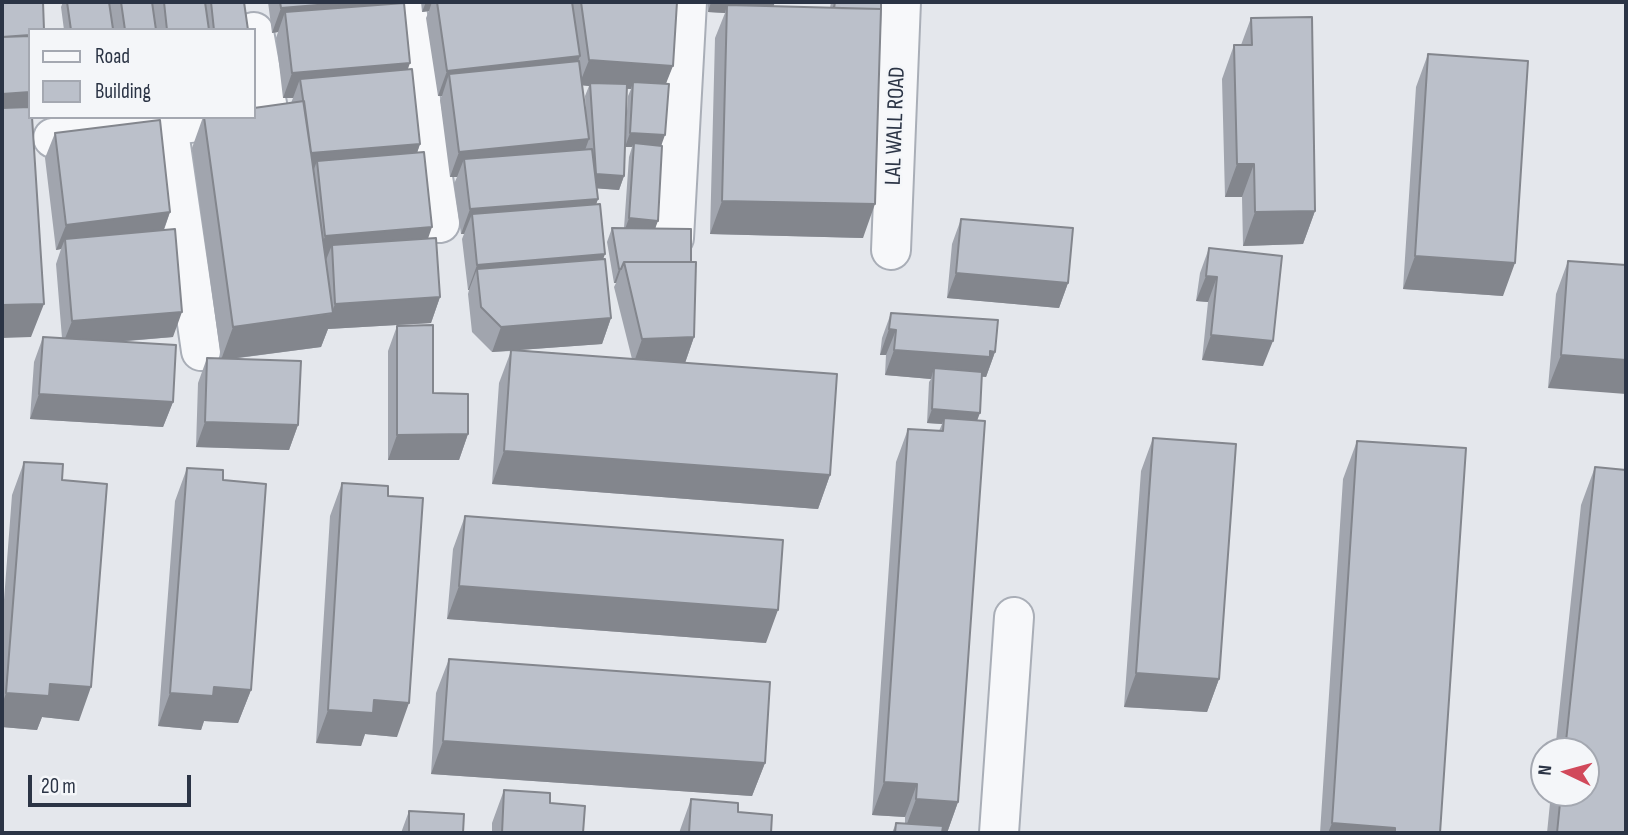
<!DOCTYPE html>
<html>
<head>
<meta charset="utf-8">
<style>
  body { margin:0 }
  #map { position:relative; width:1628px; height:835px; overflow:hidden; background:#e4e7ec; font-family:"Sofia Sans Condensed",sans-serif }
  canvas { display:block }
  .frame { position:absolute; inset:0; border:4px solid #2b3445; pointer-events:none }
  .legend { position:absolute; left:28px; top:28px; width:228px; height:91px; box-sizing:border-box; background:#f4f6f9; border:2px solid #a4a8b1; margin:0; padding:9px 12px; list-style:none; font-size:21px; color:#2b3445 }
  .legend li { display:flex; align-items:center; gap:14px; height:35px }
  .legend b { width:35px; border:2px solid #a4a8b1 }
  .north { position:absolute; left:1530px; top:737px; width:70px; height:70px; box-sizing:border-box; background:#f4f6f9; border:2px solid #a4a8b1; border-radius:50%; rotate:275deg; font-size:19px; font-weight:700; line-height:28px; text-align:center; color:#2b3445 }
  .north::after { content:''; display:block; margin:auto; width:24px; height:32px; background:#d1495b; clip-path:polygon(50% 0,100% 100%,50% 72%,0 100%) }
  .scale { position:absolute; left:28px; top:775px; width:163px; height:32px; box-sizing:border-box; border:4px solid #2b3445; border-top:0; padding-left:9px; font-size:21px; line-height:24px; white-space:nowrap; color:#2b3445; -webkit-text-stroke:5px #f4f6f9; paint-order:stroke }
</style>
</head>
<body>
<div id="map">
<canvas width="1628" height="835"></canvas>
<div class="frame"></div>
<ul class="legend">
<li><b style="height:9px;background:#f7f8fa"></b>Road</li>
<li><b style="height:19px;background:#bbc0ca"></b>Building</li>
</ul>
<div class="north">N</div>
<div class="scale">20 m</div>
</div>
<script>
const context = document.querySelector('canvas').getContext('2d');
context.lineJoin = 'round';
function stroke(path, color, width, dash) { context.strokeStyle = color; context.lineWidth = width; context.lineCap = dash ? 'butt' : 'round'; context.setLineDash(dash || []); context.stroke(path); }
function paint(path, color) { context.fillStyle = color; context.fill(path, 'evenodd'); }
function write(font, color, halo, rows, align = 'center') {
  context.font = font + ' "Sofia Sans Condensed",sans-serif'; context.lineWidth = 5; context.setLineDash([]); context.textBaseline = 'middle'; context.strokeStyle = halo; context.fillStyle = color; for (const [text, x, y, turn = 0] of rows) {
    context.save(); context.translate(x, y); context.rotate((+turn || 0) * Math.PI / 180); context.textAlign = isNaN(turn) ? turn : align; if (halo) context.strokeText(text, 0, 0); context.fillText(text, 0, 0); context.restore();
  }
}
const minor = new Path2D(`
  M406,2L440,223
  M254,32L269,115L254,116
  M168,125L201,351
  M53,138L244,117
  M674,238L687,2
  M891,250L901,2
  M999,833L1014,617`);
stroke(minor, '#a9aeb7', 42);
stroke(minor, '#f7f8fa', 38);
paint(new Path2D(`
  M63,2H244L248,30H64L61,7Z
  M268,2H403L408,70L420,144L417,153L428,238L440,297L431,323L328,329L321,347L231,359L298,425L289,450L196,447L198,383L207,358L221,359L192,148L203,117H254L291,103L293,98H283L276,38L278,32L272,33Z
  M421,2H677L666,84L655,229L691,262L694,337L685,363L830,475L818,509L492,484L499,383L511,351L492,352L472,332L468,294L469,290H468L462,239L464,234H461L454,184L457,177H450L440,100L442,96H438L426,18L429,11L422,12ZM582,85L589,86L585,96L586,118ZM627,89H631L628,96L625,141ZM625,147H632L629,157L624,228H612L607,242L614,283H616L614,287L632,359L518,350L602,344L611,318L596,204L598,199L597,188L619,190L624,176Z
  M708,2H775L773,6L830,8L831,2H881L863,238L710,234L715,38L725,13L708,12Z
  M1251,18L1315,211L1303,244L1243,246L1242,197H1225L1222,79L1234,45H1241Z
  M1428,54L1503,296L1403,289L1416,87Z
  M55,133L170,212L164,230L173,337L117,342L173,402L163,427L30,419L34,362L43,337L62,338L56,264L61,249L56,250L45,158Z
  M961,219L1068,283L1059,308L947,298L952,244Z
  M1209,248L1263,366L1202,360L1208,302L1196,301L1200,273Z
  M1568,261L1626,265L1548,388L1556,294Z
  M891,313L995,352L986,377H982L977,421L958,802L947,833H892L896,823L905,824V817L872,815L896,462L908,429L939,431L942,424L927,423L929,382L931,379L885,375L886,355H880L882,338Z
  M397,326L433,393L468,434L459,460H388V351Z
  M1153,438L1219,679L1207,712L1124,707L1141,471Z
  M1357,441L1440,833H1320L1343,479Z
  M24,462L62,480L79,721L42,717L37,730L2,727V626L12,495Z
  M1595,467L1626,833H1547L1551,793H1586V751H1555L1581,505Z
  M187,468L223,480L251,690L238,723L204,721L201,730L158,726L175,501Z
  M342,483L397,737L365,734L361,746L316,743L330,516Z
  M465,516L766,643L447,619L453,549Z
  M449,659L765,763L752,796L431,774L436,693Z
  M504,790L550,803L583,833H492V823Z
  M691,799L738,812L771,833H679Z
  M409,811L463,833H401Z`), '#a1a5ae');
paint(new Path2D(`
  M354,2H403L395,23L285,12L278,32L272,33L281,8Z
  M426,2H432L429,11L422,12Z
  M711,2H775L770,16L727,5L725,13L708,12Z
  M580,56L571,81L449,74L442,96H438L447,71Z
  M589,60L673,66L663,91L633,82L631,89L590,86V83L589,86L579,85Z
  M410,63L401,89L300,79L293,98H283L292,73Z
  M30,92V117L2,119V94Z
  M630,133L665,135L660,149L634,143L632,147H625Z
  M589,139L580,164L464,159L457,177H450L459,152Z
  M420,144L411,170L317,161L311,177L309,153Z
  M1237,164H1254L1242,197H1225Z
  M596,174L624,176L619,190L591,188Z
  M598,199L589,224L472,214L464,234H461L470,209Z
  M722,201L875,204L863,238L710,234Z
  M1315,211L1303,244L1243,246L1255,212Z
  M170,212L161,237L65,239L61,249L56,250L66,225Z
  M629,218L658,221L653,234L624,232Z
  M432,227L423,253L332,245L326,260L316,261L325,236Z
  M605,254L596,280L477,269L469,290H468L477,265Z
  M1415,256L1515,263L1503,296L1403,289Z
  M619,269H621L616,283H614Z
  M956,273L1068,283L1059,308L947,298Z
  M1206,276L1217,277L1208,302L1196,301Z
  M440,297L431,323L328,329L321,347L221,360L233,327L331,314L335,304Z
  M44,304L31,337L2,338V305Z
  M182,312L173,337L62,346L72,321Z
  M611,318L602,344L492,352L501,327Z
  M889,329L896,330L886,355H880Z
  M1211,335L1273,341L1263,366L1202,360Z
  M694,337L685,363L633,365L642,339Z
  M894,350L990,351L995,352L986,377L934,368L931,379L885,375Z
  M1561,355L1626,360V394L1548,388Z
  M39,394L173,402L163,427L30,419Z
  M932,409L980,413L975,426L944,418L942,424L927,423Z
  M205,422L298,425L289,450L196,447Z
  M468,434L459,460H388L397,435Z
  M504,451L830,475L818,509L492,484Z
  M459,586L778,610L766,643L447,619Z
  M1136,673L1219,679L1207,712L1124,707Z
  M50,684L91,687L79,721L42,717L37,730L2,727V705L6,693Z
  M214,687L251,690L238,723L204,721L201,730L158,726L170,693Z
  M374,700L409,703L397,737L365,734L361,746L316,743L328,710Z
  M443,741L765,763L752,796L431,774Z
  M884,782L917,784L905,817L872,815Z
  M916,799L958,802L947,833L904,832Z
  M1332,823L1395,828L1393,833H1328Z`), '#83868d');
const building = new Path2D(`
  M2,2H43L44,30H30V36L2,37Z
  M67,2H109L113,29L71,30Z
  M121,2H152L156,30H125Z
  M164,2H205L209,30H167Z
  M211,2H244L248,30H214Z
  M280,2H354L281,8Z
  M437,2H572L580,56L447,71Z
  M581,2H677L673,66L589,60Z
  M835,2H881V9L834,8Z
  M404,3L410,63L292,73L285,12Z
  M727,5L881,9L875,204L722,201Z
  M1312,17L1315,211L1255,212L1254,164H1237L1234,45H1252L1251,18Z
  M30,35V92L2,94V37Z
  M1428,54L1528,61L1515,263L1415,256Z
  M579,61L589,139L459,152L449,74Z
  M412,69L420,144L311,153L300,79Z
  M633,82L669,84L665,135L630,133Z
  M590,83L627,84L624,176L596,174Z
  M304,101L333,313L233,327L204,117H254V108Z
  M30,107V117H32L44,304L2,305V108Z
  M160,120L170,212L66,225L55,133Z
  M634,143L662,146L658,221L629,218Z
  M592,149L598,199L470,209L464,159Z
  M424,152L432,227L325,236L317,161Z
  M600,204L605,254L477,265L472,214Z
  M961,219L1073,228L1068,283L956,273Z
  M612,228L691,229V262H624L621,269H619Z
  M175,229L182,312L72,321L65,239Z
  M436,238L440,297L335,304L332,245Z
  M1209,248L1282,256L1273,341L1211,335L1217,277L1206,276Z
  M605,259L611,318L501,327L481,307L477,269Z
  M1568,261L1626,265V360L1561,355Z
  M624,262H696L694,337L642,339Z
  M891,313L998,320L995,352L990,351V357L894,350L896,330L889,329Z
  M433,325V393L468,394V434L397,435V326Z
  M43,337L176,345L173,402L39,394Z
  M511,350L837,374L830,475L504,451Z
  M207,358L301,361L298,425L205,422Z
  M934,368L982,372L980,413L932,409Z
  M944,418L985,421L958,802L916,799L917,784L884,782L908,429L943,431Z
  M1153,438L1236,444L1219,679L1136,673Z
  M1357,441L1466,448L1440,833H1395V828L1332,823Z
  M24,462L63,464L62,480L107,484L91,687L50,684L49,696L6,693Z
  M1595,467L1626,470V833H1557L1561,793H1586V751H1565Z
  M187,468L223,470V480L266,484L251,690L214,687L213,696L170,693Z
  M342,483L388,486V496L423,498L409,703L374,700L373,713L328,710Z
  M465,516L783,540L778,610L459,586Z
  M449,659L770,682L765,763L443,741Z
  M504,790L550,793V803L585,806L583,833H502Z
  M691,799L738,803V812L772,815L771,833H689Z
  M409,811L464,814L463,833H409Z
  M896,823L943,826L942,833H895Z
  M806,832L829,833H806Z`);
paint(building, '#bbc0ca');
stroke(building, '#83868d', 2);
write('23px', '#2b3445', '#f4f6f9', [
  ["LAL WALL ROAD",896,126,-88]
]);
</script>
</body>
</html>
